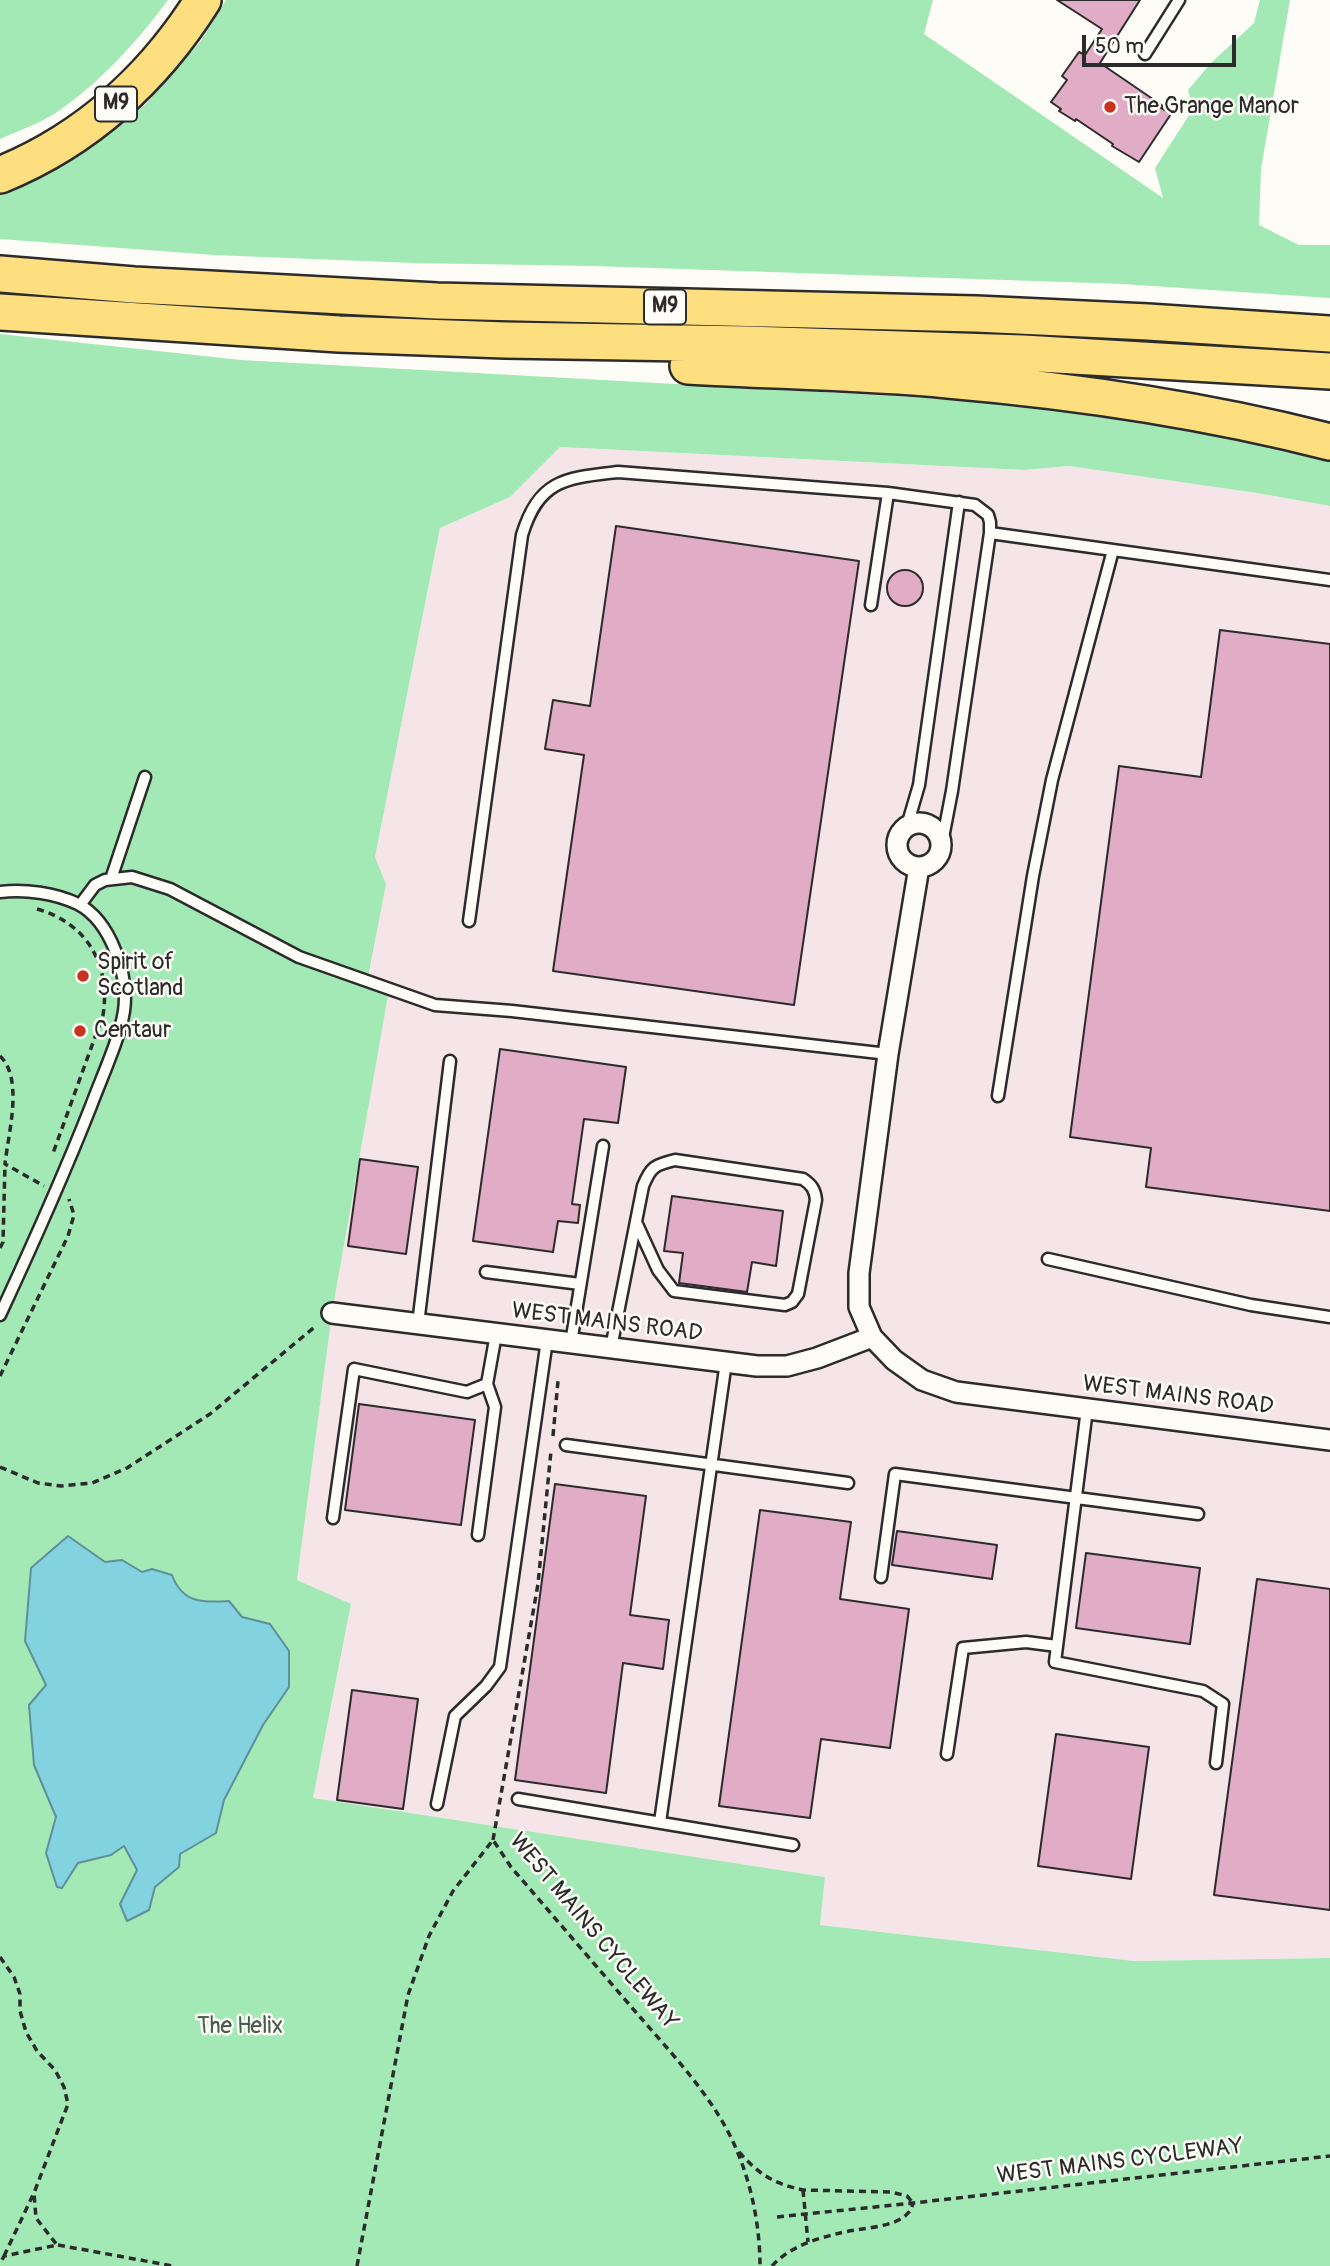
<!DOCTYPE html>
<html>
<head>
<meta charset="utf-8">
<style>
  body { margin:0 }
  #map { position:relative; width:1330px; height:2266px; overflow:hidden; background:#fdfcf7; font-family:Pangolin,sans-serif }
  canvas { display:block }
  .scale { position:absolute; left:1082px; top:35px; width:154px; height:32px; box-sizing:border-box; border:4px solid #2b2b2b; border-top:0; padding-left:9px; font-size:21px; line-height:24px; white-space:nowrap; color:#2b2b2b; -webkit-text-stroke:5px #fdfcf7; paint-order:stroke }
</style>
</head>
<body>
<div id="map">
<canvas width="1330" height="2266"></canvas>
<div class="scale">50 m</div>
</div>
<script>
const context = document.querySelector('canvas').getContext('2d');
context.lineJoin = 'round';
function paint(path, color) { context.fillStyle = color; context.fill(path, 'evenodd'); }
function stroke(path, color, width, dash) { context.strokeStyle = color; context.lineWidth = width; context.lineCap = dash ? 'butt' : 'round'; context.setLineDash(dash || []); context.stroke(path); }
function write(font, color, halo, rows, align = 'center') {
  context.font = font + ' Pangolin,sans-serif'; context.lineWidth = 5; context.setLineDash([]); context.textBaseline = 'middle'; context.strokeStyle = halo; context.fillStyle = color; for (const [text, x, y, turn = 0] of rows) {
    context.save(); context.translate(x, y); context.rotate((+turn || 0) * Math.PI / 180); context.textAlign = isNaN(turn) ? turn : align; if (halo) context.strokeText(text, 0, 0); context.fillText(text, 0, 0); context.restore();
  }
}
paint(new Path2D(`
  M560,447L1024,470L1069,466L1257,493L1330,506V1958L1134,1961L820,1925L825,1877L313,1798L351,1605L297,1580L332,1313L388,995L366,989L386,884L375,857L440,528L510,497Z`), '#f5e4e8');
paint(new Path2D(`
  M0,0H168C136,43 99,84 54,114C38,124 18,131 0,139Z
  M226,0H933L924,34L1163,198L1155,168L1193,109L1188,90L1211,63L1254,23L1260,0H1290L1261,169L1259,225L1299,245H1330V298L1123,284L594,266L413,263L214,255L0,239V191L69,160L145,105L200,42Z
  M0,334L241,360L1001,402L1280,445L1330,458V506L1257,493L1069,466L1024,470L560,447L510,497L440,528L375,857L386,884L366,988L388,996L332,1313L297,1580L351,1604L313,1798L825,1877L820,1925L1134,1961L1330,1958V2266H0Z`), '#a2e9b6');
const water = new Path2D(`
  M68,1536L105,1562L122,1560L142,1572L152,1569L172,1575C182,1603 203,1603 229,1601L242,1617L270,1624L289,1651V1687L263,1725L224,1800L216,1833L180,1854L179,1867L155,1887L149,1910L127,1921L120,1904L137,1870L124,1846L111,1855L78,1863L62,1888L57,1887L46,1853L56,1817L34,1765L29,1705L46,1685L25,1641L31,1568Z`);
paint(water, '#83d2df');
stroke(water, '#608f97', 2);
const building = new Path2D(`
  M1057,0H1140L1100,63L1163,106L1161,108L1171,114L1139,162L1112,146L1113,144L1076,119L1075,121L1059,111L1061,109L1051,102L1067,80L1062,76L1079,52L1085,55L1102,29Z
  M616,526L859,561L794,1005L553,971L584,755L545,749L553,700L590,706Z
  M887 588a18 18 0 1 1 36 0a18 18 0 1 1-36 0Z
  M1220,630L1330,644V1211L1146,1187L1151,1148L1070,1137L1119,766L1201,777Z
  M500,1049L626,1067L618,1123L584,1119L572,1204L580,1205L578,1223L558,1221L553,1252L473,1241Z
  M360,1159L418,1167L406,1254L348,1246Z
  M672,1196L783,1211L776,1266L752,1262L747,1292L679,1283L683,1253L664,1251Z
  M359,1404L475,1420L461,1525L345,1510Z
  M555,1484L646,1496L630,1615L669,1620L663,1669L623,1663L606,1793L515,1780Z
  M760,1510L851,1522L840,1599L909,1609L890,1748L821,1739L810,1818L719,1806Z
  M897,1531L997,1545L992,1579L892,1565Z
  M1086,1553L1200,1568L1190,1644L1076,1628Z
  M1257,1579L1330,1589V1910L1214,1895Z
  M352,1690L418,1699L403,1809L337,1800Z
  M1056,1734L1149,1747L1131,1879L1038,1866Z`);
paint(building, '#e1acc6');
stroke(building, '#2b2b2b', 2);
const lane = new Path2D(`
  M1145,54L1179,0
  M871,605L888,493
  M907,826L919,785L959,502
  M941,848L952,791L990,533
  M111,879L145,777
  M0,892C25,889 55,893 78,904C111,921 129,976 124,1011C120,1038 101,1079 91,1106C63,1177 32,1246 0,1315
  M80,905L95,885L105,880L132,877L170,889L299,957L435,1005L512,1011L888,1054
  M469,921L522,535C539,479 566,478 618,472L888,493L975,505L988,515L990,522V533L1330,580
  M998,1096L1033,876L1052,780L1113,550
  M1048,1259L1251,1305L1330,1317
  M486,1272L580,1284
  M418,1324L450,1061
  M571,1343L603,1146
  M611,1348L643,1186C651,1166 655,1165 675,1160L803,1179C812,1185 815,1190 816,1200L798,1294L792,1302L785,1305L674,1291L658,1270L636,1222
  M1087,1409L1055,1662L1203,1691L1223,1704L1216,1763
  M566,1445L848,1483
  M333,1518L354,1369L467,1392L487,1384L496,1334
  M478,1535L495,1407L487,1384
  M881,1577L895,1474L1198,1514
  M947,1754L963,1648L1026,1642L1057,1646
  M518,1799L793,1845
  M437,1804L455,1716L486,1686L500,1667L547,1340
  M660,1822L726,1362`);
const street = new Path2D(`
  M897 845a22 22 0 1 1 44 0a22 22 0 1 1-44 0Z
  M919,867L888,1054L859,1273V1307L872,1337L894,1360L922,1380L956,1392L1330,1440
  M332,1313L757,1366H787L817,1358L872,1337`);
const highway = new Path2D(`
  M0,175C86,140 154,78 203,0
  M0,274L134,285L437,301L976,314L1148,322L1330,334
  M0,312L339,334L505,340L747,344L1023,353L1330,371
  M688,366C775,371 862,372 948,380C1076,391 1205,410 1330,442`);
stroke(lane, '#2b2b2b', 15);
stroke(street, '#2b2b2b', 24);
stroke(highway, '#2b2b2b', 40);
stroke(new Path2D(`
  M37,909C87,923 111,965 103,1015L52,1156
  M0,1056C24,1079 8,1134 5,1164L44,1186
  M0,1248L3,1242L5,1164
  M0,1376L68,1236L74,1215L69,1199
  M553,1436L558,1381
  M0,1467L38,1483L61,1486L92,1483L127,1468L210,1414L317,1325
  M493,1840L538,1584L551,1451
  M0,1957L14,1977L20,1994V2011L26,2032L37,2051L55,2070L64,2087L68,2104L34,2193L36,2218L57,2245L4,2256L0,2264
  M739,2152C760,2175 772,2183 803,2190L891,2192L907,2196L913,2203
  M803,2190L808,2242
  M777,2217L913,2203L1330,2156
  M58,2245L173,2266
  M4,2256L33,2195
  M357,2266L408,1995L429,1936L453,1891L493,1840L511,1867C554,1917 597,1967 640,2017C674,2056 718,2103 737,2151C752,2186 760,2228 760,2266
  M772,2266C789,2247 815,2239 840,2233C858,2228 896,2228 908,2213C911,2211 912,2207 913,2203`), '#2b2b2b', 3.5, [7, 5]);
stroke(lane, '#fdfcf7', 10);
stroke(street, '#fdfcf7', 19);
stroke(highway, '#fedf80', 35);
for (const [x, y, r, color] of [
  [1110,107,7,"#c8321e"],
  [83,976,7,"#c8321e"],
  [80,1031,7,"#c8321e"]
]) { const dot = new Path2D(); dot.arc(x, y, r, 0, 2 * Math.PI); context.fillStyle = color; context.fill(dot); stroke(dot, '#fdfcf7', 2.5); }
for (const [x, y, w] of [
  [116,104,42],
  [665,307,42]
]) { const box = new Path2D(); box.roundRect(x - w / 2, y - 17.5, w, 35, 5); context.fillStyle = '#fdfcf7'; context.fill(box); stroke(box, '#2b2b2b', 2); }
write('bold 21px', '#2b2b2b', null, [
  ["M9",116,104],
  ["M9",665,307]
]);
write('23px', '#2b2b2b', '#fdfcf7', [
  ["The Grange Manor",1124,107],
  ["Spirit of",97,963],
  ["Scotland",97,989],
  ["Centaur",94,1031]
], 'left');
write('23px', '#2b2b2b', '#fdfcf7', [
  ["WEST MAINS ROAD",607,1323,7],
  ["WEST MAINS ROAD",1178,1396,7],
  ["WEST MAINS CYCLEWAY",593,1932,50],
  ["WEST MAINS CYCLEWAY",1120,2162,-7]
]);
write('23px', '#495a4e', '#fdfcf7', [
  ["The Helix",240,2027]
]);
</script>
</body>
</html>
